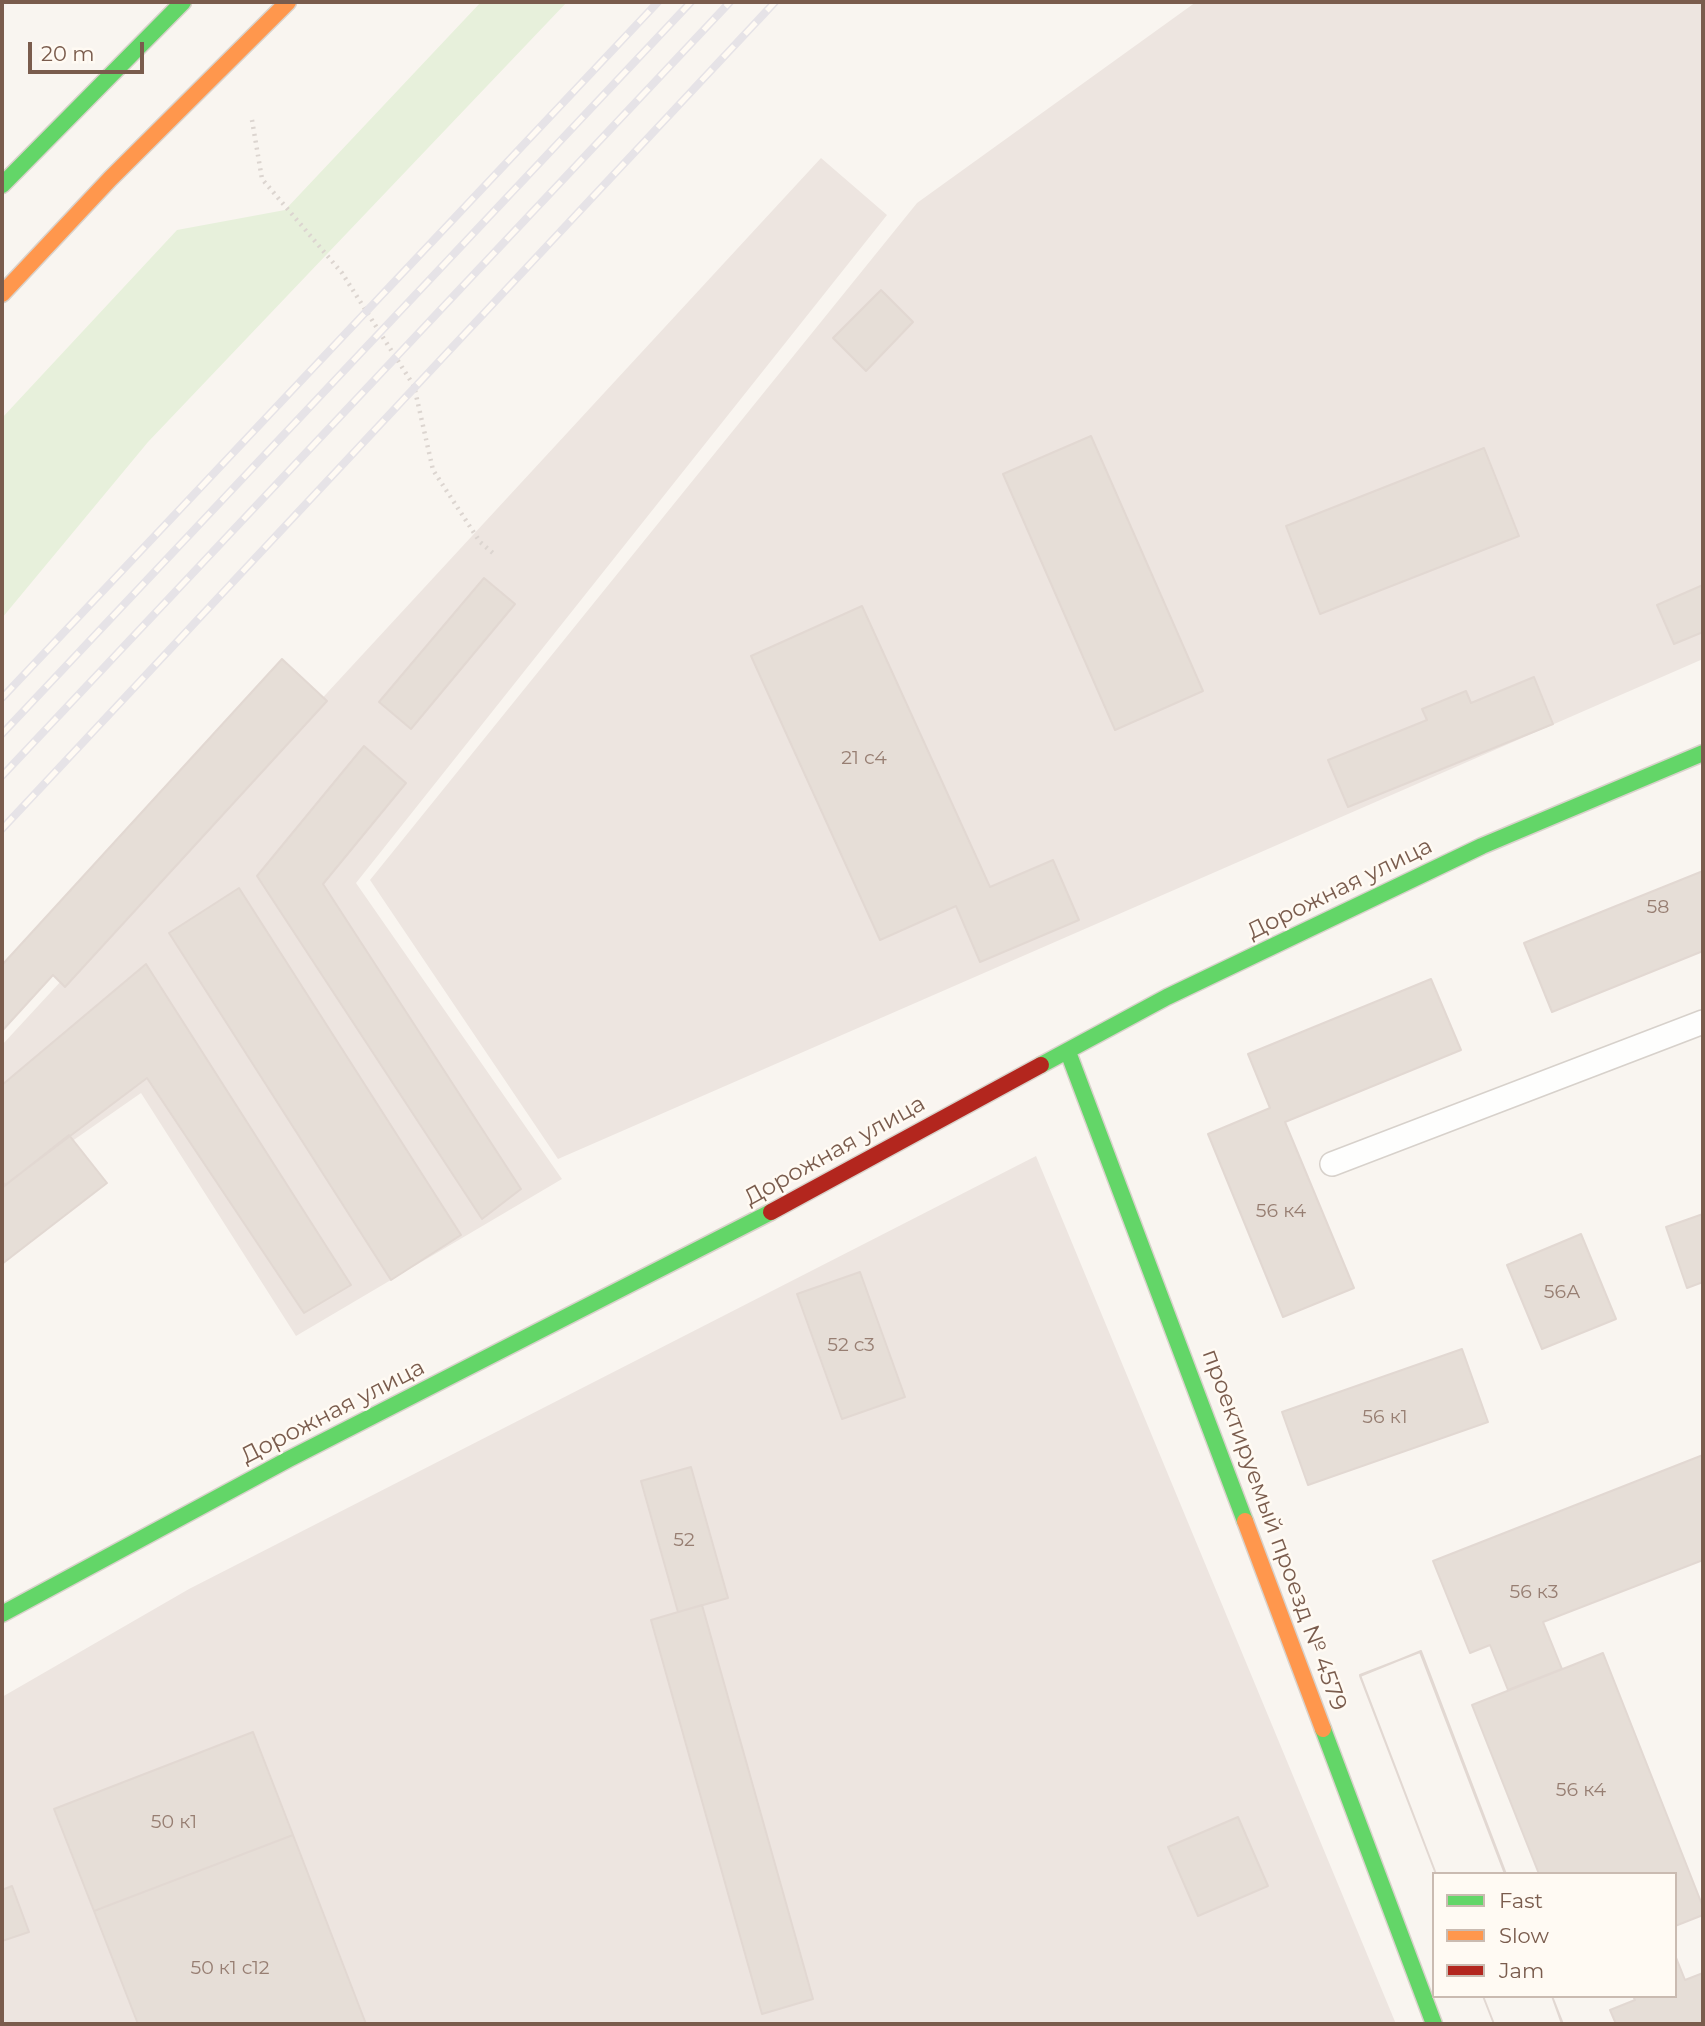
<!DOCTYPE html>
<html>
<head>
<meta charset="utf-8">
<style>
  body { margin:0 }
  #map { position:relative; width:1705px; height:2026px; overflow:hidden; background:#f9f5f0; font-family:Montserrat,sans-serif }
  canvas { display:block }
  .frame { position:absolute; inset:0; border:4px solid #7a5c4d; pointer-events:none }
  .legend { position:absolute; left:1432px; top:1872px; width:245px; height:126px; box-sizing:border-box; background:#fffaf3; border:2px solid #cabbb1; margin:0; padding:9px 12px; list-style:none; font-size:21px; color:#7a5c4d }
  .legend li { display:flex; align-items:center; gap:14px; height:35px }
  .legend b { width:35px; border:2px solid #cabbb1 }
  .scale { position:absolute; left:28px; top:42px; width:116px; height:32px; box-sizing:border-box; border:4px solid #7a5c4d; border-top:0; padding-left:9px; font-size:21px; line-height:24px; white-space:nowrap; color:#7a5c4d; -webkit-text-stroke:5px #fffaf3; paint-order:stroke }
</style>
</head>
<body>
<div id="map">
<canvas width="1705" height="2026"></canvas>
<div class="frame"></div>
<ul class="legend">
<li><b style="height:9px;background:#63d668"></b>Fast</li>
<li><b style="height:9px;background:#ff974d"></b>Slow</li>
<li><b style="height:9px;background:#b3261e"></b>Jam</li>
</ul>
<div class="scale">20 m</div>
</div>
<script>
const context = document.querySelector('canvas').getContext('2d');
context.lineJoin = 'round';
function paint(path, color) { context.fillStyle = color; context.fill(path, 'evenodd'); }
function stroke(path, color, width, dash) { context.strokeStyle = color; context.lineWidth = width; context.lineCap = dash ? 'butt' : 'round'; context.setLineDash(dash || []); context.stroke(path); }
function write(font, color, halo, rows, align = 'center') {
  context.font = font + ' Montserrat,sans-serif'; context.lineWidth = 5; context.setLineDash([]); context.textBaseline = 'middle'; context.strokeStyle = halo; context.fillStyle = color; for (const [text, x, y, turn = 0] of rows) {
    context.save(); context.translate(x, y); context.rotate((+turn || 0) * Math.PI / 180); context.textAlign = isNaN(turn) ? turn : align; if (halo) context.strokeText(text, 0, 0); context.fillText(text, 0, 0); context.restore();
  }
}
paint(new Path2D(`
  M1196,2H1703V659L558,1159L370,880L917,203Z
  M821,158L887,215L356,883L562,1179L296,1336L141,1093L2,1190V1045Z
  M1036,1156L1396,2024H2V1697L189,1589Z`), '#ede5e0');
paint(new Path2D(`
  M481,2H567L148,442L2,618V418L177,230L285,210Z`), '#e7f0db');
const building = new Path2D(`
  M881,290L913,322L866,371L833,338Z
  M1091,436L1203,691L1115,730L1003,474Z
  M1484,448L1519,536L1320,614L1286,526Z
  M484,578L515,604L411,729L379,702Z
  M1703,585V632L1674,644L1657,605Z
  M862,606L990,887L1053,860L1079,920L980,962L956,906L880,940L751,656Z
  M282,659L327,701L65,987L53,975L2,1031V965Z
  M1534,677L1553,724L1348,807L1328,760L1427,720L1422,709L1466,691L1471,703Z
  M364,746L406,783L323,884L521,1189L482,1219L257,876Z
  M1703,871V951L1552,1012L1524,943Z
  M239,888L461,1235L391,1280L169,933Z
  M146,964L351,1285L304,1313L147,1078L5,1185L2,1181V1085Z
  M1431,979L1461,1050L1285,1122L1354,1288L1283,1317L1208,1134L1270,1108L1248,1054Z
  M69,1135L107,1183L2,1264V1188Z
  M1703,1214V1282L1687,1288L1666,1227Z
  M1581,1234L1616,1319L1542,1349L1507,1265Z
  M860,1272L905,1397L842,1419L797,1294Z
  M1462,1349L1488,1422L1308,1485L1282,1412Z
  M1703,1455V1560L1543,1622L1562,1669L1508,1690L1490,1645L1470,1653L1433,1561Z
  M691,1467L728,1598L678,1612L641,1481Z
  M702,1605L813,1999L762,2014L651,1620Z
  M1421,1651L1506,1874H1436L1360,1676Z
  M1420,1652L1505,1874H1436L1360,1675Z
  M1603,1653L1703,1907V1915L1675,1926V1874H1539L1472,1705Z
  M253,1732L293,1835L94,1911L54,1809Z
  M1238,1817L1268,1886L1198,1916L1168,1847Z
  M293,1835L366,2024H138L94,1911Z
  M12,1886L29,1932L2,1941V1890Z
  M1675,1955L1685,1980L1703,1973V2024H1616L1610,2010L1635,2000L1633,1996H1675Z
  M1483,1996H1552L1562,2024H1494Z
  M1483,1996H1552L1563,2024H1494Z`);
paint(building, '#e6ded7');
stroke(building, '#e2d8d2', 2);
const lane = new Path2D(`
  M1332,1164L1703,1022`);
const fast = new Path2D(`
  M2,185L183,2
  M1068,1052L1245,1521
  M1041,1065L1167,997L1482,846L1703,753
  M2,1614L289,1459L771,1212
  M1323,1729L1434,2024`);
const slow = new Path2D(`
  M2,294L110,179L288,2
  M1245,1521L1323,1729`);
const jam = new Path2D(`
  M771,1212L1041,1065`);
stroke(lane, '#d7d1cb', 26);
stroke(fast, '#d9d2cb', 19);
stroke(slow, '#d9d2cb', 19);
stroke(jam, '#d9d2cb', 19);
stroke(new Path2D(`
  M252,120L262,179L342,273L414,386L433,470L480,542L494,554`), '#dcd5d0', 4.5, [2, 5]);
stroke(lane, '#fefefd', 23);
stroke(fast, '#63d668', 16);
stroke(slow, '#ff974d', 16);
stroke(jam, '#b3261e', 16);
const rail = new Path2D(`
  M2,698L658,2
  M2,734L691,2
  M2,776L730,2
  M2,829L775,2`);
stroke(rail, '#e6e3e7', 8);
stroke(rail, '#fffaf3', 5, [16]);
write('19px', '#977e72', null, [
  ["21 с4",864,758],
  ["58",1658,907],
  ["56 к4",1281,1211],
  ["56А",1562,1292],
  ["52 с3",851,1345],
  ["56 к1",1385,1417],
  ["52",684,1540],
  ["56 к3",1534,1592],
  ["56 к4",1581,1790],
  ["50 к1",174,1822],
  ["50 к1 с12",230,1968]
]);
write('23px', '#7a5c4d', '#fffaf3', [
  ["Дорожная улица",1340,889,-26],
  ["Дорожная улица",835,1151,-29],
  ["Дорожная улица",333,1412,-27],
  ["проектируемый проезд № 4579",1274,1530,70]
]);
</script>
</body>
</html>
